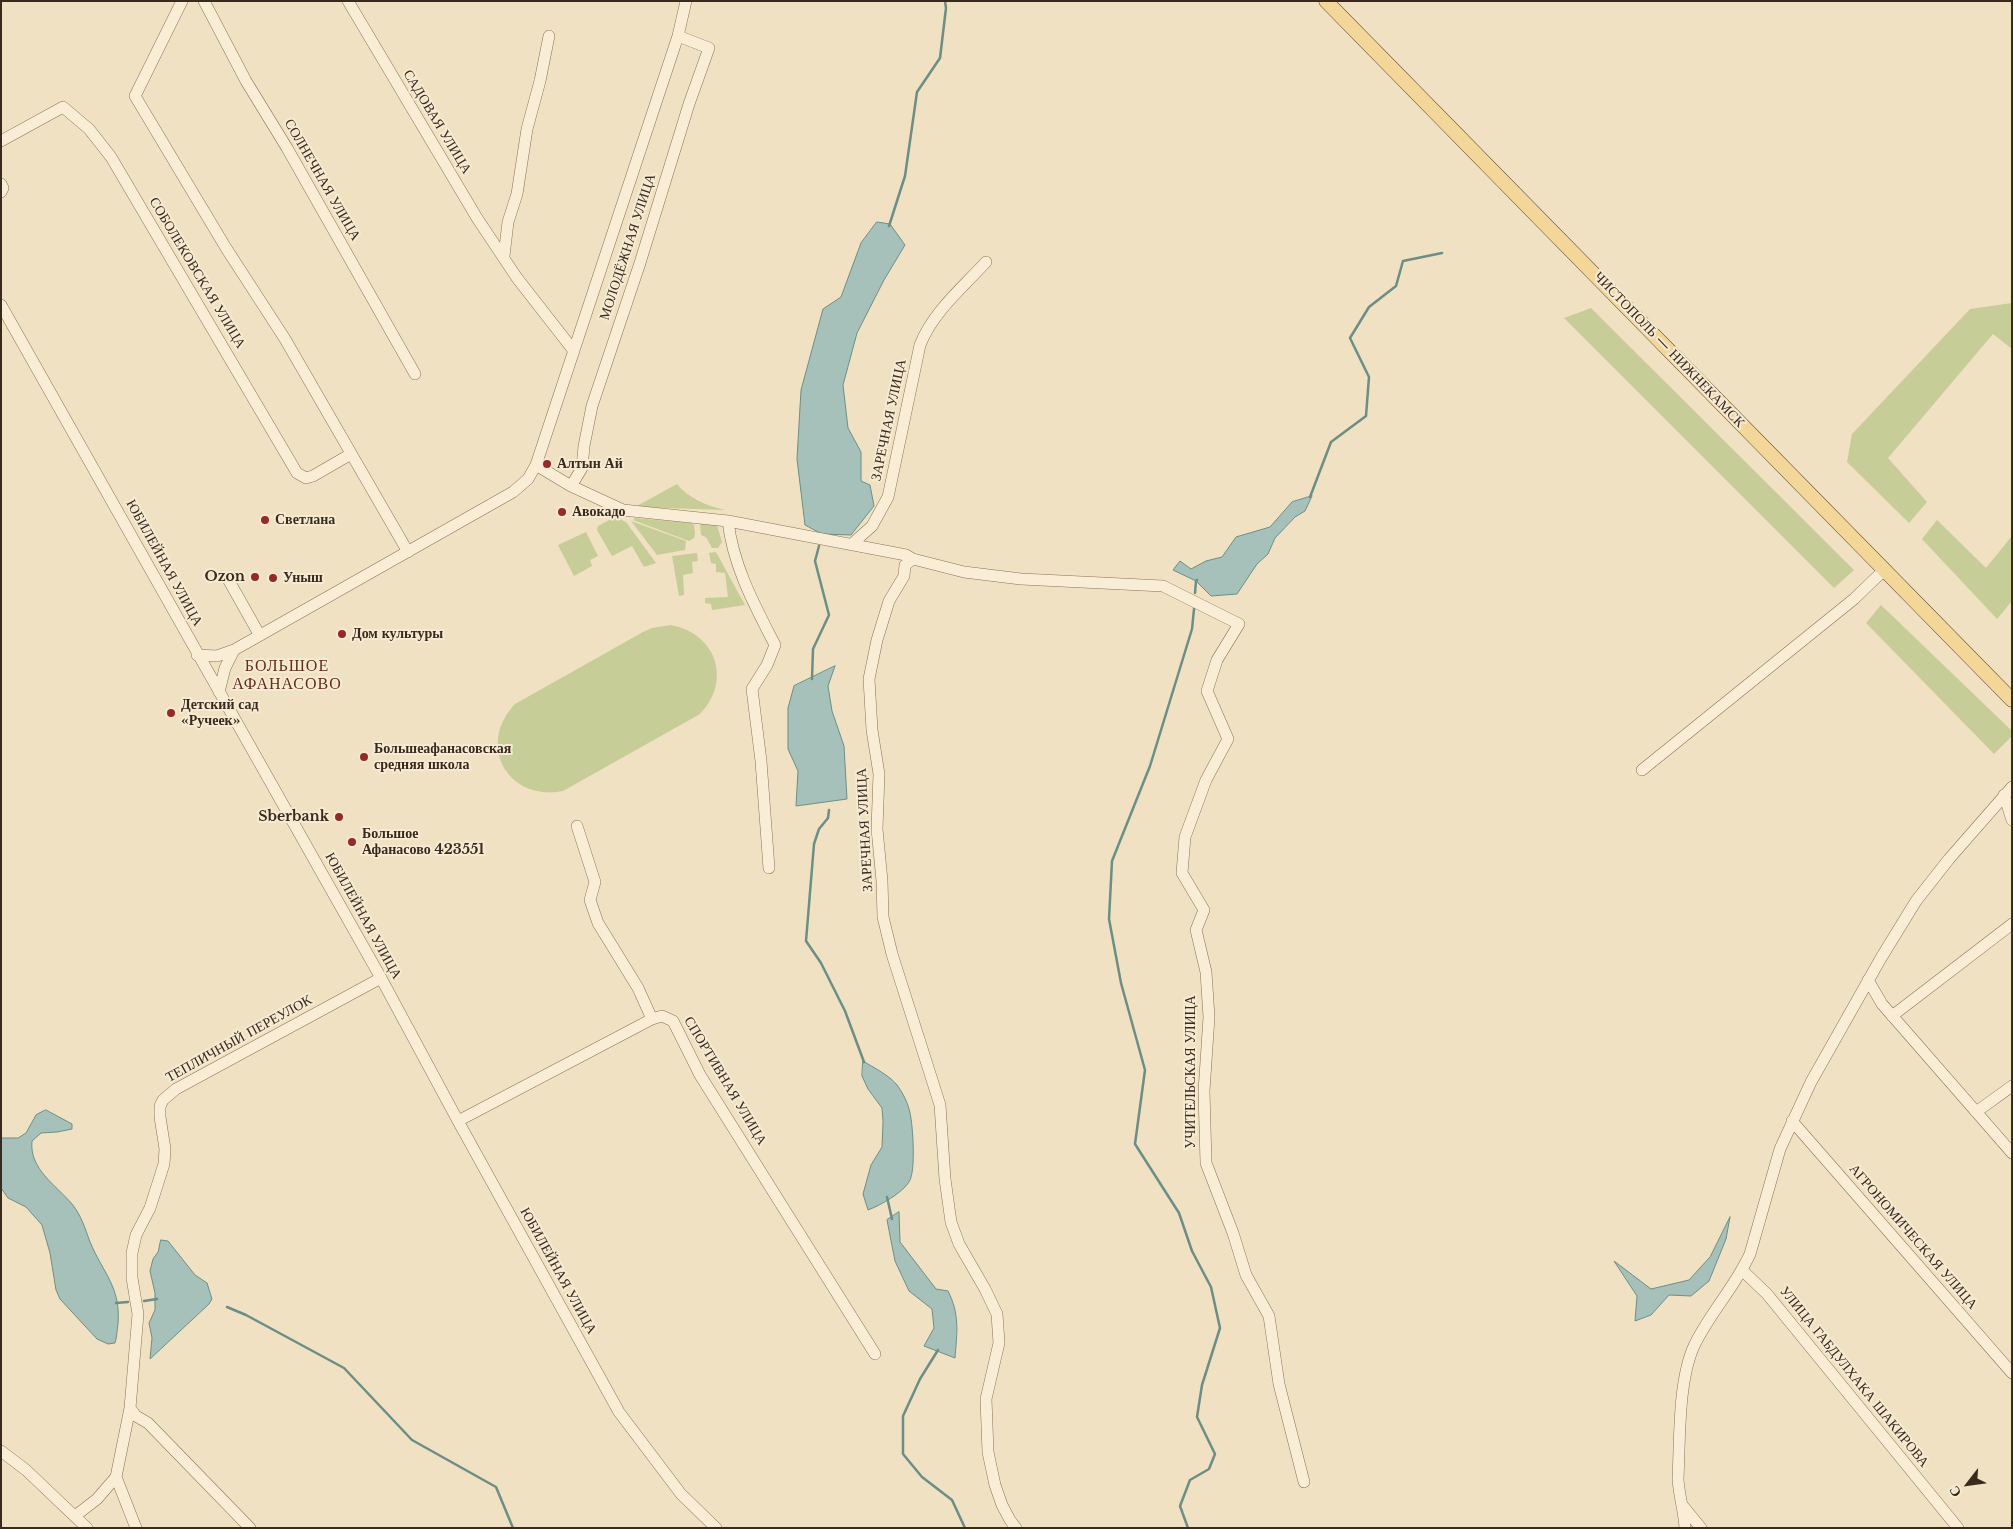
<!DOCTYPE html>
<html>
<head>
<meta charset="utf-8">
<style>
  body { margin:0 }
  #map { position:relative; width:2013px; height:1529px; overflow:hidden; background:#efe1c2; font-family:"Libre Baskerville",serif }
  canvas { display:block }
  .frame { position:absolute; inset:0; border:2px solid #382a1d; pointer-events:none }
  .north { position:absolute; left:1943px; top:1459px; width:50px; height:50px; -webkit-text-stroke:4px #f6ebd2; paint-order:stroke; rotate:240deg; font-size:14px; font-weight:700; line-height:20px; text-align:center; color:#382a1d }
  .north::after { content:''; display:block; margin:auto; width:18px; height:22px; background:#382a1d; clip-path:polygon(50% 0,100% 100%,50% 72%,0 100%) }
</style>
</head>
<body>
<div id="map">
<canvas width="2013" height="1529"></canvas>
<div class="frame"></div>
<div class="north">С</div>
</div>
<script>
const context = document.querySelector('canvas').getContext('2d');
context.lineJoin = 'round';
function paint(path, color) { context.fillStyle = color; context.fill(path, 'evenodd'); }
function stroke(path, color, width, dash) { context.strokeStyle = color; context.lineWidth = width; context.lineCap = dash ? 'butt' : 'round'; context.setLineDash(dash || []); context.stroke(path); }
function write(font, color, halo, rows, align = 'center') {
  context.font = font + ' "Libre Baskerville",serif'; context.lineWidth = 4; context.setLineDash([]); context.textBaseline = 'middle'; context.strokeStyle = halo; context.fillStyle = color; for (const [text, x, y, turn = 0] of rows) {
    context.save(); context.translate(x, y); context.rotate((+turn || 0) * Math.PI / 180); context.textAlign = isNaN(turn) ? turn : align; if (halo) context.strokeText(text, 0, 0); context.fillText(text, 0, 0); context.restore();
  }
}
paint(new Path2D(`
  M2012,303V349L1993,334L1888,458L1927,502L1909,523L1847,462L1852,434L1970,309Z
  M1591,308L1854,570L1834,588L1564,318Z
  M677,484C688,498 707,506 725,510L635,507Z
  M615,517L626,522L656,563L644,567L632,546L612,556L597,530L598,526Z
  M635,518L691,523L694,525L695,534L694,538L689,541L633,520Z
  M1937,520L1986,568L2012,536V601L1997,619L1922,539Z
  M631,521L686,541L685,550L657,555Z
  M703,523L717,525L722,542L718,548H712L706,537L701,535L700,525Z
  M586,532L598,556L590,560L592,566L574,576L558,545Z
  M716,552L745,605L712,610L711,604L705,603V598L728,597L725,573L716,572V564L711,563L709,553Z
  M697,553L698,561L692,562L693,573L683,575L684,595L679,596L672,556Z
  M1881,605L2012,731V736L1994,754L1866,623Z
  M671,625C717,634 732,681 700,714L563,791C508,802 476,745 515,704L643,632L652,628Z`), '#c6cd96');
const water = new Path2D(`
  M877,222L890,224L905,245L884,280L857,333L843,385L848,428L861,452V481L870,485L874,506L851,535L822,534L805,525L797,459L801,390L823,309L841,297L861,243Z
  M1312,496L1305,511L1295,517L1275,538L1268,554L1257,564L1237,594L1211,596L1196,581L1173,570L1180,561L1191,569L1206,561L1222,557L1236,537L1270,527L1292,502Z
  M835,666L828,686L832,711L844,746L847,799L796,806L798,771L788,749V708L794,686Z
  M863,1061C874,1068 889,1075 897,1085C903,1093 908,1103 910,1113C913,1126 916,1172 909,1182C902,1193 881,1205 868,1210L863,1194L871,1165L882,1147L883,1122L882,1108L868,1089L862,1076Z
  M46,1110L72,1124V1129L57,1132L41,1133L32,1141C29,1169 56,1185 72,1204C81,1215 85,1228 90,1242C103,1273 121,1287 118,1324C117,1330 117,1337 115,1343L108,1344L97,1339L60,1299L56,1290L50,1253L42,1225L26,1207L8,1198L1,1188V1138H18L26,1133L36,1115Z
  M899,1212L900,1242L936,1289L948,1291C960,1315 957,1332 955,1358L924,1346L934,1328L932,1309L909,1291L895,1261L887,1220Z
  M1730,1217L1726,1239L1709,1281L1691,1296L1669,1295L1651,1315L1635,1321L1637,1296L1614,1261L1651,1289L1689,1280L1710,1257Z
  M161,1240L168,1241L195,1275L207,1283L212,1299L209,1304L150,1359L152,1338L149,1323L155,1310V1293L150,1271L153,1259L158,1252Z`);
paint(water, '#a5c1b9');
stroke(water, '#6b8f86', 1);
stroke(new Path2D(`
  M889,226L905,176L917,92L940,58L946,8L945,1
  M1310,497L1331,442L1366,416L1369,377L1350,338L1369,307L1396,286L1403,261L1442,253
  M1195,593L1196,581L1197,580
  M812,679L813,649L829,615L815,561L819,546
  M829,810L828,818L819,829L814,844L806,941L821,963L845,1011L864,1062
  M887,1197L892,1219
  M144,1301L157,1299
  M116,1303L128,1302
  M227,1307L246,1315L344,1368L412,1440L496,1487L513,1528
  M938,1350L920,1379L903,1416V1454L922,1477L952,1500L965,1528
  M1188,1528L1180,1506L1190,1480L1209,1469L1215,1454L1197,1417L1202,1385L1220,1328L1211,1287L1192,1251L1179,1213L1135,1144L1145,1070L1121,983L1109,919L1112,861L1150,766L1192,629L1194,609`), '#6b8f86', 2.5);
const minor = new Path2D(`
  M182,1L135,96L226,248L285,339L408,552
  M204,1L246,81L287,148L415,374
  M348,1L477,218L517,278L574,351
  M1,141L63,107L89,129L111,157L297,473L306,478L313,476L351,454
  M1,184L3,188L1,192
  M504,256L508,222L517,194L527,129L540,81L549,36
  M1,305L381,978L458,1121L619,1412L681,1494L716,1528
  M536,465L571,486L623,510L728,521L906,555L913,559L964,572L1021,579L1163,586L1239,624L1217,660L1207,691L1228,739L1206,780L1185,837L1182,873L1204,910L1196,930L1206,972L1209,1017L1204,1091L1206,1163L1233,1233L1246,1275L1269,1316L1279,1384L1304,1482
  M571,486L582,468L584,446L592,406L640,263L689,104L709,48L678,36
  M728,521C733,566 755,606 775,645L767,665L752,689L761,761L769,868
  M852,544L872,526L888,497L920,345C933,312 963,287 986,262
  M913,559L905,565L904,576L889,601L877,640L869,679L872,730L879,774L877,829L882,881L883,917L892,954L940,1105L945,1179L951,1222L959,1244L985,1289L997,1314L999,1343L986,1399L988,1452L995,1485L1002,1505L1010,1520L1016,1528
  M228,579L259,634
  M197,655L217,656L234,650
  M219,692L225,668L234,650L513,492L528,479L536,465L678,36L686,1
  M1642,770L1854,599L1884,570
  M2004,795L2012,820
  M577,826L595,882L590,900L598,923L638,988L652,1019
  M1868,980L1882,1004L2012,1153
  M1892,1016L2012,924
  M1976,1112L2012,1086
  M458,1121L652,1019L662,1016L673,1021L700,1075L875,1354
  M1792,1121L2012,1373
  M1743,1271L1767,1294L1958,1528
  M130,1408L136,1416L148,1423L250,1528
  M1,1451L26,1470L87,1528
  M116,1477L130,1408L138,1314L132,1278V1253L136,1235L150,1208L164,1164L165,1149L160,1117V1106L163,1100L176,1089L381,978
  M116,1477L136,1528
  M1683,1506L1701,1528
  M75,1516L97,1499L116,1477
  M1685,1528C1684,1510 1679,1496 1678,1479C1680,1440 1678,1381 1694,1346C1709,1314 1735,1287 1750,1254L1780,1149L1811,1082L1881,958L1916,901L1949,859L2012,787`);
const major = new Path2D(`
  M1326,1L2012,700`);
stroke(minor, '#897259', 12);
stroke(major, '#56402d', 15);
stroke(minor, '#f9eed5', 11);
stroke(major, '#f2d799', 14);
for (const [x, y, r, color] of [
  [547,464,5,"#982829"],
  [562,512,5,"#982829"],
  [265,520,5,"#982829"],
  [255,577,5,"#982829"],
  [273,578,5,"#982829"],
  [342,634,5,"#982829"],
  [171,713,5,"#982829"],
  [364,757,5,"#982829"],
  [339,817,5,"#982829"],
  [352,842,5,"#982829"]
]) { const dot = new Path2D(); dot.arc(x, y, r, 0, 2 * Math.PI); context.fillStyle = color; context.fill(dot); stroke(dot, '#f6ebd2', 2); }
write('14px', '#382a1d', '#f6ebd2', [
  ["САДОВАЯ УЛИЦА",437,122,59],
  ["СОЛНЕЧНАЯ УЛИЦА",322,180,60],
  ["МОЛОДЁЖНАЯ УЛИЦА",628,247,-72],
  ["СОБОЛЕКОВСКАЯ УЛИЦА",197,273,59],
  ["ЧИСТОПОЛЬ — НИЖНЕКАМСК",1669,350,46],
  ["ЗАРЕЧНАЯ УЛИЦА",889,420,-78],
  ["ЮБИЛЕЙНАЯ УЛИЦА",164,563,61],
  ["ЗАРЕЧНАЯ УЛИЦА",865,830,-93],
  ["ЮБИЛЕЙНАЯ УЛИЦА",363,916,61],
  ["ТЕПЛИЧНЫЙ ПЕРЕУЛОК",239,1039,-29],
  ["УЧИТЕЛЬСКАЯ УЛИЦА",1191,1072,-90],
  ["СПОРТИВНАЯ УЛИЦА",725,1081,59],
  ["АГРОНОМИЧЕСКАЯ УЛИЦА",1913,1237,49],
  ["ЮБИЛЕЙНАЯ УЛИЦА",558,1271,61],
  ["УЛИЦА ГАБДУЛХАКА ШАКИРОВА",1854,1377,51]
]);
write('bold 14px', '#382a1d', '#f6ebd2', [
  ["Алтын Ай",557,464],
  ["Авокадо",572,512],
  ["Светлана",275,520],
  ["Ozon",245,577,"right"],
  ["Уныш",283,578],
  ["Дом культуры",352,634],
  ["Детский сад",181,705],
  ["«Ручеек»",181,721],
  ["Большеафанасовская",374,749],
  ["средняя школа",374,765],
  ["Sberbank",329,817,"right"],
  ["Большое",362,834],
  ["Афанасово 423551",362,850]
], 'left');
context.letterSpacing = '1px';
write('16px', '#652b1c', '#f6ebd2', [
  ["БОЛЬШОЕ",287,666],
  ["АФАНАСОВО",287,684]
]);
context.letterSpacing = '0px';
</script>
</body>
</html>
